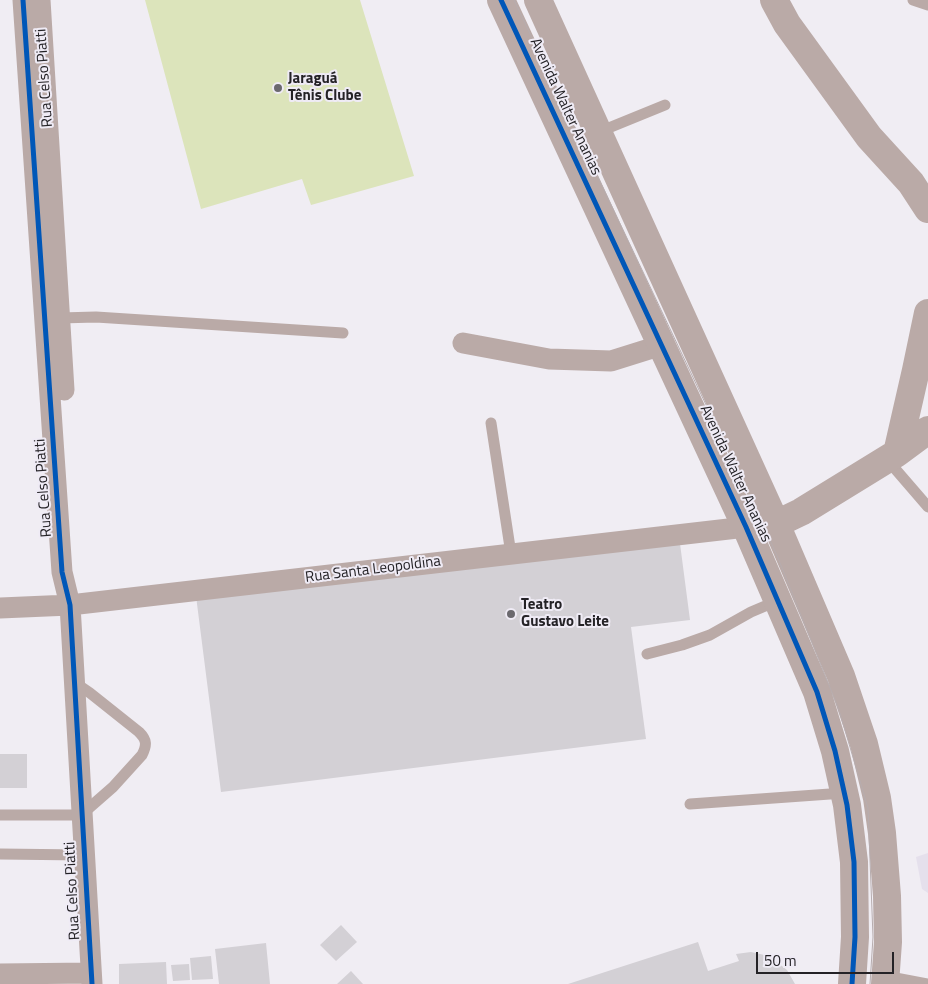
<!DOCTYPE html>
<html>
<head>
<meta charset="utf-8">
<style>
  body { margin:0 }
  #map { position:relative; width:928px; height:984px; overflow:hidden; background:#f0edf3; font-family:"Titillium Web",sans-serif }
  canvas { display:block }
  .scale { position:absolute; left:756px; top:952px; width:138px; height:22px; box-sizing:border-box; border:2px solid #242226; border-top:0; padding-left:6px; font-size:15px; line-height:18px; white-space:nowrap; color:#242226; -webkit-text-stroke:4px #efebf5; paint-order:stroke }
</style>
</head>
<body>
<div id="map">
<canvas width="928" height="984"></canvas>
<div class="scale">50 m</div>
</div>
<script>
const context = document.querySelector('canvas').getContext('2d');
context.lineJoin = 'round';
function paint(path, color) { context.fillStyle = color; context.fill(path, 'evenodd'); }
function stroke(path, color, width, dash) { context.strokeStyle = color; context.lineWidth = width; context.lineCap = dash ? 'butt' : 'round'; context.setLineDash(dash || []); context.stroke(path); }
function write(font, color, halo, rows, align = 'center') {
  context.font = font + ' "Titillium Web",sans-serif'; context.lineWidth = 4; context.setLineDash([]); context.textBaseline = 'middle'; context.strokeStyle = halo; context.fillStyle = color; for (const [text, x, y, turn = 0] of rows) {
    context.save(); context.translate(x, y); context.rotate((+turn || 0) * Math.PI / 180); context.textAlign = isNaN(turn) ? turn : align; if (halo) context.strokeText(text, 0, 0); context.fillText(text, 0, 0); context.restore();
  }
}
paint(new Path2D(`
  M928,853V893L922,889L916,857Z`), '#e5e0ec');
paint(new Path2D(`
  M145,0H360L414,176L311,205L302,179L201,209Z`), '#dce4bb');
paint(new Path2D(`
  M679,536L690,620L631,627L646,739L221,792L196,596Z
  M0,754H27V788H0Z
  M341,925L357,942L336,961L320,945Z
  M698,942L708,971L739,961L736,954L751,952L769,956L787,970L795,984H568Z
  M266,943L270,984H219L215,949Z
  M211,956L213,979L192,980L190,958Z
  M166,962L167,984H119V964Z
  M189,964L190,980L173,981L171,965Z
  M351,971L363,984H337Z`), '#d3d0d5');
stroke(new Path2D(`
  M913,0L928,5
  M598,133L611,127L665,105
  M60,318L96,317L343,333
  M491,423L511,554
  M887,459L897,471L928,507
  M647,654L682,645L710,635L751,612L777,601
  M690,804L844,793
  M0,815H81L113,787L142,755C147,745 147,740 139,732L90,693L74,682
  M0,854L83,855
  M885,976L928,984`), '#baaaa7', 11);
stroke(new Path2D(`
  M23,0L62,572L70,605L92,984
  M40,0L64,390
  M463,343L549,359L611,361L662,345
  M0,608L70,605L746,527
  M0,974L90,973`), '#baaaa7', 21);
stroke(new Path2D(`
  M501,0L746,527L817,692L835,751L847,805L854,862L855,937L852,984
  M538,0L776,524L841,676L864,744L877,798L882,833L887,896L888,942L885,984
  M774,0L787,24L869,137L911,183L928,209
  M897,453L916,370L928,313
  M776,524L801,512L897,453L928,430`), '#baaaa7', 28);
stroke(new Path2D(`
  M514,0L764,527L778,558L839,710L868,808L873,937L870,984`), '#b7adaf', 1);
stroke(new Path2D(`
  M23,0L62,572L70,605L92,984
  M501,0L746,527L817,692L835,751L847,805L854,862L855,937L852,984`), '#0057b8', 5);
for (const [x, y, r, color] of [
  [278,88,5,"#6b696e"],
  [511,614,5,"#6b696e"]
]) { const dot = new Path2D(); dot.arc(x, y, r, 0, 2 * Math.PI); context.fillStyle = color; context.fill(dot); stroke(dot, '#efebf5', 2); }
write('15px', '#242226', '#efebf5', [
  ["Rua Celso Piatti",45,78,-94],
  ["Avenida Walter Ananias",565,107,65],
  ["Avenida Walter Ananias",735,474,65],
  ["Rua Celso Piatti",44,488,-94],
  ["Rua Santa Leopoldina",373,570,-7],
  ["Rua Celso Piatti",73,891,-93]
]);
write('bold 15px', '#242226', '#efebf5', [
  ["Jaraguá",288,79],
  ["Tênis Clube",288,96],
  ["Teatro",521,605],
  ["Gustavo Leite",521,622]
], 'left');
</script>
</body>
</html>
